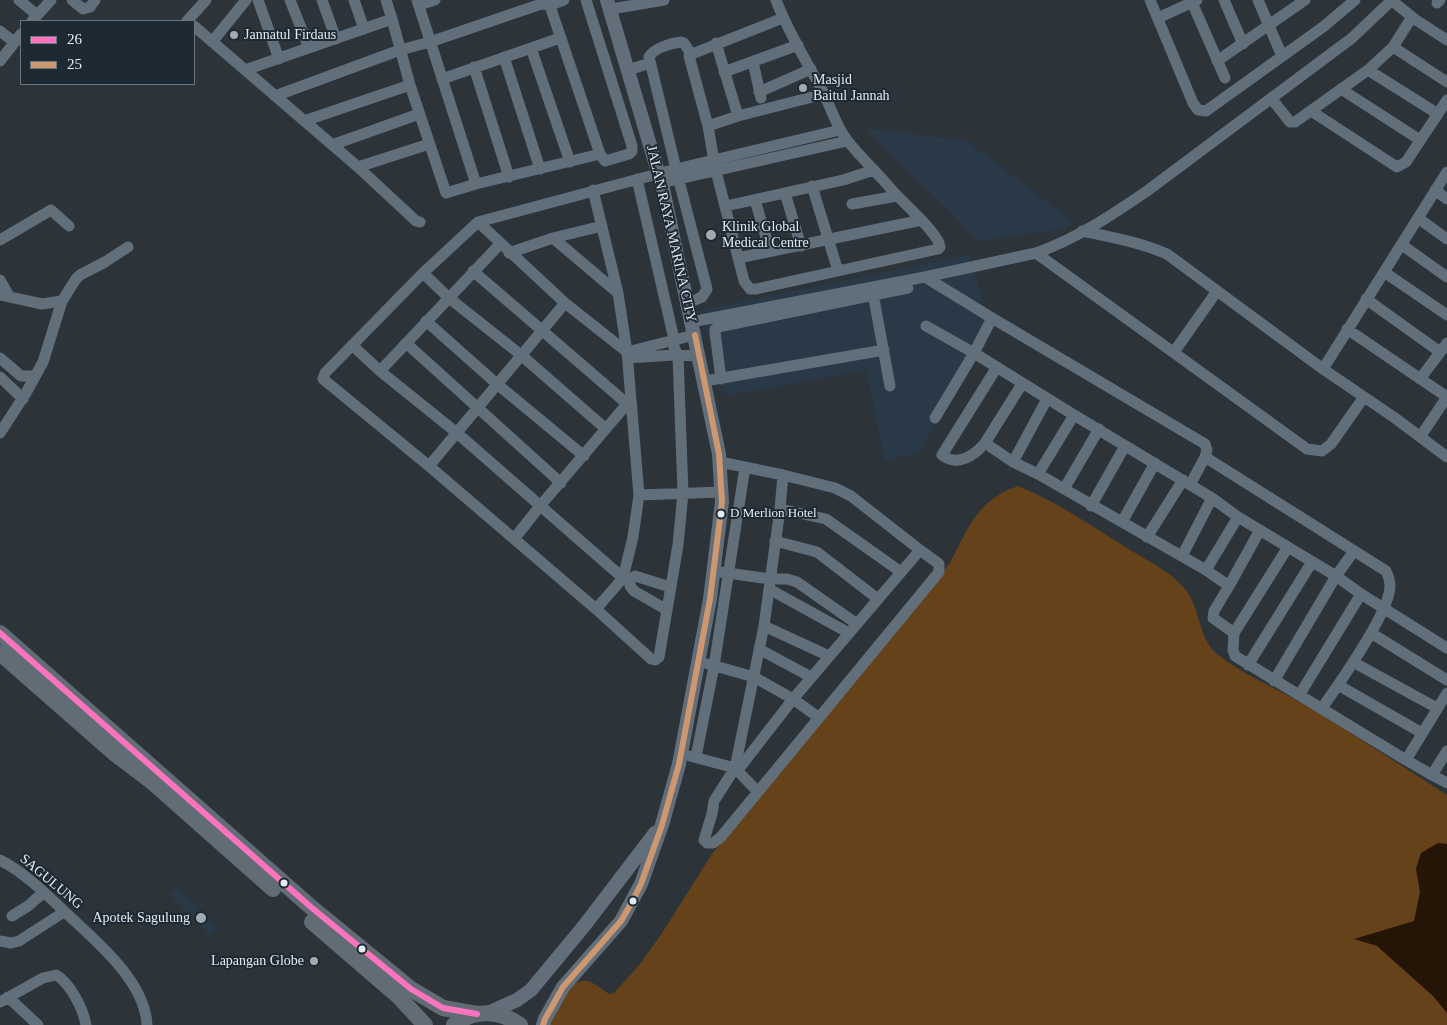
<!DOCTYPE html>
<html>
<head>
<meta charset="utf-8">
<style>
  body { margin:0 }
  #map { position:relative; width:1447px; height:1025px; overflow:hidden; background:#2c3339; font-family:Georgia,serif }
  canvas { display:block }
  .legend { position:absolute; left:20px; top:20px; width:175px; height:65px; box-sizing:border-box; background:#1d2933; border:1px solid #6c777f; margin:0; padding:6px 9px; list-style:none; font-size:15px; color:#e3ebf2 }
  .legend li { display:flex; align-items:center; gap:10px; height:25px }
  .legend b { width:25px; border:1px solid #6c777f }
</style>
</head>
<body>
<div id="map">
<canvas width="1447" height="1025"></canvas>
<ul class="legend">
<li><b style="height:6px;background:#fc73be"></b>26</li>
<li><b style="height:6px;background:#cd976f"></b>25</li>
</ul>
</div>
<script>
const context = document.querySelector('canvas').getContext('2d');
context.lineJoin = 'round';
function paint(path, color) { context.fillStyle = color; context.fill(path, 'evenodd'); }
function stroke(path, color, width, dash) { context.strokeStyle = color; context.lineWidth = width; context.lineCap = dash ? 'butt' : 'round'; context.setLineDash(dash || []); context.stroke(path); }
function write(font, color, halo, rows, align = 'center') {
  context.font = font + ' Georgia,serif'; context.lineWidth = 4; context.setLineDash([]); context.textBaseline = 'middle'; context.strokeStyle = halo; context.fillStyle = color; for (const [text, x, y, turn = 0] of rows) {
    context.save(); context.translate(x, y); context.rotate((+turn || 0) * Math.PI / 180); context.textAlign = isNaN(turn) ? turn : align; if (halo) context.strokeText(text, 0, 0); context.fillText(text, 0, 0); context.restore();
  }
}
paint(new Path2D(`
  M865,128L967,141L1073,222L1066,229L979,241Z
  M969,255L992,333L918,453L885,461L866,370L726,396L700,310Z
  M177,887L218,928L210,935L170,895Z`), '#293947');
paint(new Path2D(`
  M1018,486C1057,502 1092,526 1127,548C1148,561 1174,573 1188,593C1200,611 1200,641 1217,654C1246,677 1281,690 1312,709C1358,737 1402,766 1447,795V1025H536L574,984C588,975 597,986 609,994L614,993L640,964L662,933L712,854L950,563C969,527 977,500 1018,486Z`), '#654219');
paint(new Path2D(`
  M1438,843L1447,844V1013L1433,996L1377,946L1354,939L1414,921L1420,892L1416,869L1421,853Z`), '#241507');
stroke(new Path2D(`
  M19,0L37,15
  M72,0L83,9L90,7L95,0
  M258,0L279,59
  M290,0L309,48
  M322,0L336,39
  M354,0L364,29
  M386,0L392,19L410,85L446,193L476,184L600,154
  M417,0L476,184
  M548,0L600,154L605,161L629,154L632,151V146L586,0
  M1150,0L1193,103L1198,110L1206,111L1323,27L1355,0
  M1191,0L1225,78
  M1224,0L1243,44
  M1258,0L1282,56
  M1391,0L1416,20L1447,40
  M1437,3L1440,0
  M542,4L550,5L564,0
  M419,5L435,0
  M611,9L664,0
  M1158,18L1197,0
  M32,21L51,0
  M187,21L206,0
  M194,26L358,167L416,221L420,222
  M0,31L14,42
  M212,42L246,0
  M716,43L738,116
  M1393,47L1447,82
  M531,48L570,162
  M504,57L540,169
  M0,61L21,34
  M1217,61L1305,0
  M753,62L761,98
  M474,67L509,177
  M245,70L392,19
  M628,70L650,63
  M1368,70L1438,114
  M724,72L798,45
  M442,79L560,38
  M1341,89L1420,140
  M759,92L811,69
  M275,96L400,50L430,42L541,4
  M1271,98L1290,122H1295L1368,70L1393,47L1412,17
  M1311,111L1397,167L1406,162L1447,100
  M304,121L410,85
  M708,126L738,116L824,94
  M332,145L419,114
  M714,161L708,126L689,56L692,54L783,18
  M358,167L429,144
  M716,171L744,281L750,289H756L938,249L940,247C939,233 901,201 891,189C877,172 860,157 847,140C836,126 831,108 823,92C807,62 788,32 776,0
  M637,179L674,339V347L678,356L683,493L678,545L659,657L655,660L651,659L596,609L429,466L323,379L325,373L423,273L478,222L565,303L627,352L694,335
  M661,183L847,141
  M812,186L838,271
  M593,190L618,293L627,352L639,495L633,537L623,578L596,609
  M1435,190L1447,199
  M785,193L801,246
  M755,200L770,251
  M852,204L897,196
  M726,206L843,180L874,170
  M1418,218L1447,239
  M478,222L676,169L840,130
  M1082,231C1111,237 1139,242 1167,254L1323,369L1395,418L1447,457
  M553,238L618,293
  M0,240L51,210L69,226
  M1402,245L1447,277
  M509,253L553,238L602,226
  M1036,253L1307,449L1322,451L1331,444L1364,397
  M738,258L922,220
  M473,271L632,408
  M1384,272L1447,315
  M423,273L449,298L521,355L606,429
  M925,277L992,318L1205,444L1207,450L1205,457L1386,571C1388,575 1390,580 1390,586C1390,612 1339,684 1322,708
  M0,280L9,296
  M872,288L890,386
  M0,295L42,304L62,301
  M1366,299L1440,352
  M686,304L702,297L707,289L676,169L649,57C654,48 671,43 681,42L684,43L691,54
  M992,318L974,353L1074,415L1212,498L1238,517L1336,576L1361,594L1447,648
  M426,321L497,384L584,456
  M691,322L925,277L1036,253C1076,239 1112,215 1147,191L1352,38L1392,0
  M926,326L974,353L935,418
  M1347,329L1447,397
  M406,343L561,483
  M352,345L380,371L457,433L623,578
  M1174,352L1217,291
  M0,358L21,376H35
  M628,358L674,355L699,356
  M997,367L942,455C957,467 974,456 985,443L1013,462L1038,474L1206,570L1229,586
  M1323,369L1447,172
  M380,371L500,244
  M0,377L23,399
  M721,379L715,332V329L718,327L908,288
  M1420,379L1447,343
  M705,381L884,350
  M0,433L26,393L43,362L62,301L76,279L80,275L105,262L128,247
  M1420,437L1447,397
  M985,443L1022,384
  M720,462L783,475L835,488L851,496L920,550L793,699L738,770
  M1013,462L1047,399
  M429,466L565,303
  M1038,474L1074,415
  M783,475L780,509L764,626L735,768L714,801L712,814L704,840L707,843H713L720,838L939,572V564L920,550
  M1190,485L1205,457
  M1064,489L1099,429
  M639,495L722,492
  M1091,506L1125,446
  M780,509L826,519L901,572
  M1122,522L1155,463
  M1260,530L1229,586L1214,611L1213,618L1234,633L1233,650L1235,656L1406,760L1447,693
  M1147,537L1183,480
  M514,539L540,506L627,404
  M775,541L817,552L878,599
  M1182,556L1212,498
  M1206,570L1238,517
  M713,571L770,579H787L797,582L857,624
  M769,589L849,633
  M667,610L634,591L630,586V580L635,576L670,587
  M764,626L829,656
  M1234,633L1288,547
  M1371,633L1447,680
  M759,649L811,677
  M1353,662L1437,708
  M708,664L754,677L793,699L818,717
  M1248,665L1312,562
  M1274,681L1336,576L1354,551
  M1338,685L1422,733
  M1300,694L1361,594
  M1447,751L1432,775L1447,783
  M690,756L735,768L757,791
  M696,757L714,666L745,467
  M1406,760L1432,775
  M0,860C25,873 46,894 66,913C96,941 145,981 147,1025
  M12,916L28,906L44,892
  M0,941L11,943L19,941L64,912
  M8,997L38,1025
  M0,1002L43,978L56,975C70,983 83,1008 86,1025`), '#616f7a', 11);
stroke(new Path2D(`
  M488,1013L517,1000L531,990L584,926L655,833
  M543,1025L545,1019L563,987L621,921L641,884L662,825L679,764L710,599L722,502L719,454L663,189L607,0`), '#626f7b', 14);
stroke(new Path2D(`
  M0,633L312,908L411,989L443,1008L477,1014
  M0,653L114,753L151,781L273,889
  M312,922L399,997L425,1025
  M454,1025C474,1009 500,1010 520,1025`), '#626c74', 16);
stroke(new Path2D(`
  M0,633L312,908L411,989L443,1008L477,1014`), '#fc73be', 6);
stroke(new Path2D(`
  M543,1025L545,1019L563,987L621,921L632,902L641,884L662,825L679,764L710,599L722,502L719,454L695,335`), '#cd976f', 6);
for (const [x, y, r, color] of [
  [234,35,5,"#a3abb1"],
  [803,88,5,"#a3abb1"],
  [711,235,6,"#a3abb1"],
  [721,514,4.5,"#e3ebf2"],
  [284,883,4.5,"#e3ebf2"],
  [633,901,4.5,"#e3ebf2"],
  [201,918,6,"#a3abb1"],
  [362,949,4.5,"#e3ebf2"],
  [314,961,5,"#a3abb1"]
]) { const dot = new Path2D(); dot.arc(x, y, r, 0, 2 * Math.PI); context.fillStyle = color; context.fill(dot); stroke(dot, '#1d2933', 2); }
write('13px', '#e3ebf2', '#1d2933', [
  ["D Merlion Hotel",730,514]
], 'left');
write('14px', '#e3ebf2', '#1d2933', [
  ["Jannatul Firdaus",244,35],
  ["Masjid",813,80],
  ["Baitul Jannah",813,96],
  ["Klinik Global",722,227],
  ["Medical Centre",722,243],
  ["Apotek Sagulung",190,918,"right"],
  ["Lapangan Globe",304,961,"right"]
], 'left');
write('14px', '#e3ebf2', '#1d2933', [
  ["JALAN RAYA MARINA CITY",671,234,77],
  ["SAGULUNG",51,882,40]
]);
</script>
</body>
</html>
